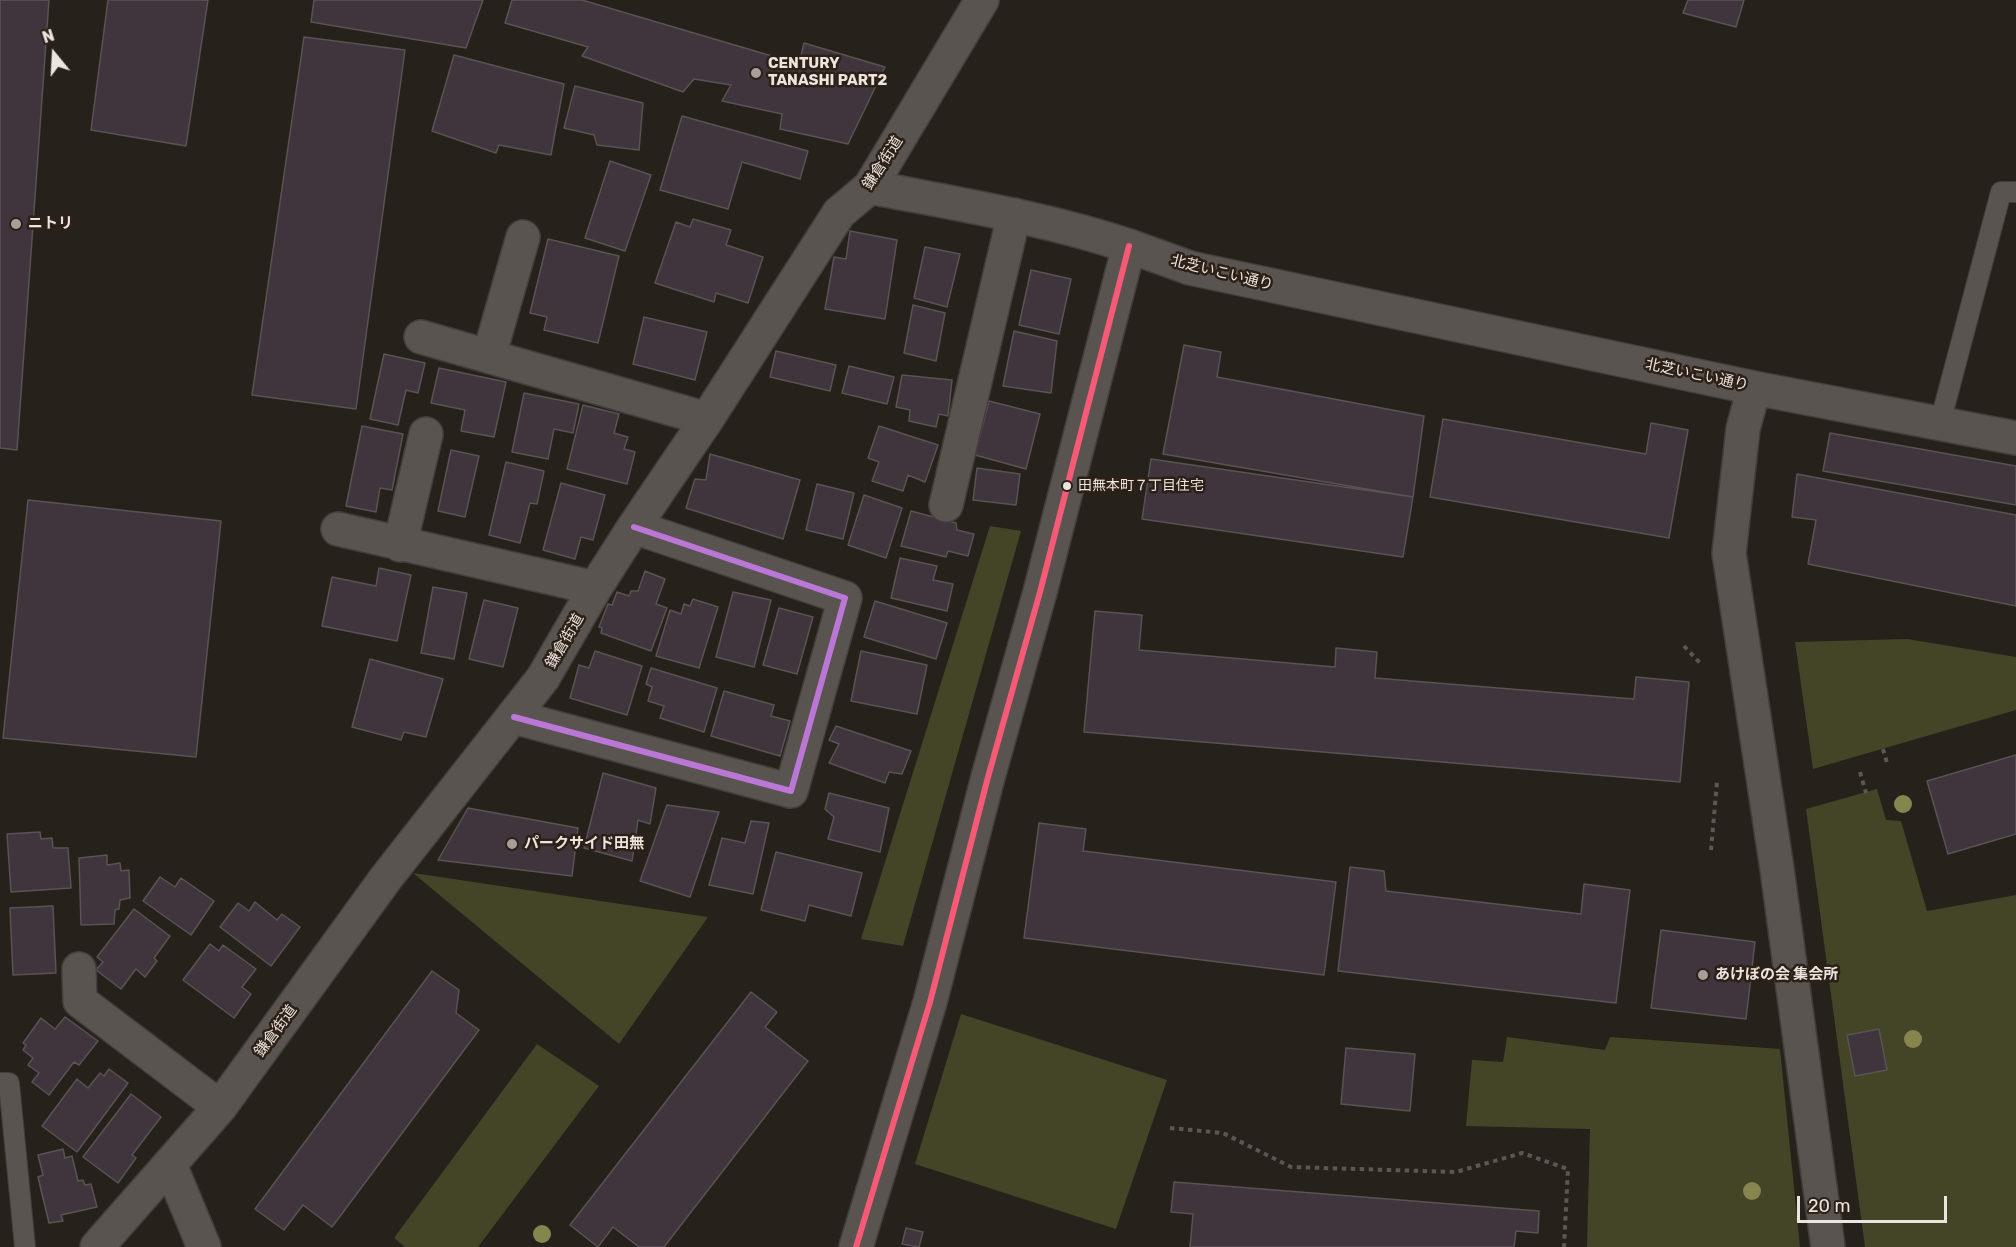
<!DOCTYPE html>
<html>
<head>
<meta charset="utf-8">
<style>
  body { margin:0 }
  #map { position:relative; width:2016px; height:1247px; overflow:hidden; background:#27211c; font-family:Rubik,sans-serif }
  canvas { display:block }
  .north { position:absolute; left:24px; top:24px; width:60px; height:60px; -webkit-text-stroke:4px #2c2017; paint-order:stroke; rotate:342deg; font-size:16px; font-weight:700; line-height:24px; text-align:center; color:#ece4de }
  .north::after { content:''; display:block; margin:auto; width:21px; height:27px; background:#ece4de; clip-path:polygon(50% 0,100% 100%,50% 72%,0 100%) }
  .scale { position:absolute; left:1797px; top:1196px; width:150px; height:27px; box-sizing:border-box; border:3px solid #ece4de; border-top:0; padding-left:8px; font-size:18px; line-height:21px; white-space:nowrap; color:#ece4de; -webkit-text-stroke:4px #2c2017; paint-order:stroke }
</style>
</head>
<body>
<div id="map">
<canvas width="2016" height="1247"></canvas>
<div class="north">N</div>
<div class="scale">20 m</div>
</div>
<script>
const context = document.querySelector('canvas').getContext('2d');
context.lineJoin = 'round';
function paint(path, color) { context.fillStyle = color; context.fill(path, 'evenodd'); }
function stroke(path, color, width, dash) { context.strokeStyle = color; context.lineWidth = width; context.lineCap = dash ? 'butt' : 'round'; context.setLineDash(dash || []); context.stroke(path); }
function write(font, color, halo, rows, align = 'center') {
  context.font = font + ' Rubik,"Noto Sans JP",sans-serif'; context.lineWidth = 5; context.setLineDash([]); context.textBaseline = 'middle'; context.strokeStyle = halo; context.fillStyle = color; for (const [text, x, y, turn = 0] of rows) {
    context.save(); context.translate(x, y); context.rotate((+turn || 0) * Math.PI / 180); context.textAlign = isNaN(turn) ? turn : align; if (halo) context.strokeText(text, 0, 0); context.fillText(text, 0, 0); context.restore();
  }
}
paint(new Path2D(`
  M990,526L1021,531L903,946L861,939Z
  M1907,639L2016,657V710L1813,769L1795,642Z
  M1877,789L1886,820L1901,821L1927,911L2016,895V1247H1865L1806,809Z
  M413,873L708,917L619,1044Z
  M961,1014L1167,1080L1116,1229L915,1164Z
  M1507,1037L1605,1050L1610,1037L1780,1049L1800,1247H1587L1590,1129L1466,1126L1472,1060L1503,1062Z
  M537,1044L599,1086L478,1247H405L394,1238Z`), '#444426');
const building = new Path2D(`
  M0,0H49L17,450L0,448Z
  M108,0H208L186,146L91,130Z
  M314,0H483L466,48L311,22Z
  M512,0H582L799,64L804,43L885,67L848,144L780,129L782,114L722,101L731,85L694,79L683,92L582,56L588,47L505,23Z
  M1688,0H1744L1736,27L1683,13Z
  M304,37L405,50L356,409L252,395Z
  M454,55L564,84L551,155L499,145L496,153L432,131Z
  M575,86L643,103L639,150L597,145L594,135L564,128Z
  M682,116L808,151L800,179L742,162L728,209L660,190Z
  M610,161L651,175L625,251L585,238Z
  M693,219L731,230L726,245L763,257L748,303L716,293L714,302L655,283L676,222L690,227Z
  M850,231L897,240L885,319L825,309L834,257L846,259Z
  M548,239L619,256L598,343L544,330L547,317L530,313Z
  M925,247L960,254L947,307L914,298Z
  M1031,270L1071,279L1059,334L1019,325Z
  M913,305L945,313L936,361L904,353Z
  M644,317L707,332L695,380L633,364Z
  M1014,331L1057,341L1051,393L1003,386Z
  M1184,345L1221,352L1217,377L1424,416L1413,497L1163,454Z
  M776,351L836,365L830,391L770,377Z
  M384,354L425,363L418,393L406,390L398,425L370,419Z
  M849,366L894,377L887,404L842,393Z
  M439,368L506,382L494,437L461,431L465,410L431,403Z
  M902,375L952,380L948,416L939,414L936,427L909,421L910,410L896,407Z
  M524,393L579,404L573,433L554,429L548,459L512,452Z
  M989,401L1040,414L1026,469L975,455Z
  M583,405L619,414L614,433L628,437L624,449L635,452L627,484L567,469Z
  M1443,419L1646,454L1651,423L1688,430L1669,538L1430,497Z
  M362,426L403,434L392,490L380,488L376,512L346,506Z
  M879,426L938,445L925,482L908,475L903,491L872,481L879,462L868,458Z
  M1830,433L2016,466V505L1823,471Z
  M451,450L479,456L465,517L438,511Z
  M710,454L800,480L783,539L686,508L695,479L706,480Z
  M1151,459L1413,497L1403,557L1142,519Z
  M506,462L544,471L537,504L530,503L520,543L489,535Z
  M977,468L1020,474L1016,505L973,500Z
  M1797,474L2016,515V606L1808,564L1816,520L1792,517Z
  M561,483L605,495L593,540L581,537L575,559L543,550Z
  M817,484L854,493L843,539L806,530Z
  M864,495L902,508L886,558L848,545Z
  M28,500L221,521L196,757L3,738Z
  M911,511L956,523L957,530L974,534L968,556L948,551L946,557L901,546Z
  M900,558L937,566L933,580L953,584L947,611L891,598Z
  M379,568L411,575L397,641L322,626L332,577L376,586Z
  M645,571L665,579L656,604L667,608L651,651L601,633L602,628L599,627L608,604L612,605L617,592L629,596L631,591H638Z
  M433,587L467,593L454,659L421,653Z
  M733,592L771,600L754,667L716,657Z
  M693,599L718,607L699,668L656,656L670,610L681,614L684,604L690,606Z
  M484,600L518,608L503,667L469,659Z
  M875,601L947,623L936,659L864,637Z
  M779,608L813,617L797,674L763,665Z
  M1095,611L1142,615L1139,650L1335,667L1336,648L1377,652L1375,678L1634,699L1636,677L1689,682L1680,782L1084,732Z
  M595,651L642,666L627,715L570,698L579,665L589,668Z
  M861,651L927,665L917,714L851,701Z
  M370,659L443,679L426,737L404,732L401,740L352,727Z
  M651,668L717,688L704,732L660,718L664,706L648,701L652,687L646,684Z
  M724,691L774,705L771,716L790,721L780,756L711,736Z
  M836,726L911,751L902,774L889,772L885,783L829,763L839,744L829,740Z
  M2016,755V834L1948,854L1927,781Z
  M603,773L656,788L650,824L638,820L632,861L584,848Z
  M829,793L889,808L880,852L828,839L834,817L825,809Z
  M667,805L719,812L690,897L640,881Z
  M468,808L578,828L572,876L438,860Z
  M751,821L769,823L753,894L709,885L722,838L745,843Z
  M1039,823L1086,829L1083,851L1336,882L1324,975L1024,938Z
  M40,832L41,839L52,838L53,848H68L71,888L11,892L7,834Z
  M776,852L862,873L851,916L809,905L805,921L761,910Z
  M107,855V865L120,863L121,871L129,870L130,898L120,900L119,909L115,910L114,924L81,925L79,858Z
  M1350,867L1384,871L1386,891L1581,914L1584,884L1630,890L1616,1003L1338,971Z
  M160,877L175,887L181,878L214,901L191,935L143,901Z
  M255,902L277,920L282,914L300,927L271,966L220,927L238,903L249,911Z
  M53,906L56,973L13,975L10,908Z
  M134,909L170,936L154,958L157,961L145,977L136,969L121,989L96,970L103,962L97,957Z
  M1661,930L1755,942L1746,1019L1651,1008Z
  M210,944L219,951L223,945L256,969L242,987L251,994L234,1018L183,980Z
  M432,971L459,990L456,1013L479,1030L332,1227L303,1205L284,1230L255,1209Z
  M751,992L777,1012L765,1027L808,1061L664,1247H639L613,1227L598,1247L570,1225Z
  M65,1017L98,1041L79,1065L74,1062L49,1095L32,1082L39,1073L28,1065L33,1058L23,1050L26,1045L23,1043L41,1018L55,1029Z
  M1879,1029L1887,1070L1855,1076L1847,1035Z
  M1346,1048L1415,1054L1410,1111L1341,1104Z
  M109,1069L128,1083L77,1152L42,1126L77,1079L88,1088L100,1073L104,1076Z
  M131,1094L161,1117L132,1155L136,1158L118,1183L83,1157Z
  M63,1149L65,1158L72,1156L78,1181L83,1180L85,1185L91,1184L97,1207L61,1215L63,1221L49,1223L38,1177L43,1175L38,1155Z
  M1174,1182L1539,1211L1538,1233L1516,1231L1514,1247H1190L1193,1214L1171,1212Z
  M906,1228L923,1232L919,1247L902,1244Z`);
paint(building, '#40353c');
stroke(building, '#585454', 1.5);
const lane = new Path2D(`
  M1940,423L2001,192H2016
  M0,1083H9L25,1247`);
const street = new Path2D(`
  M1129,246L1190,268L1754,388L2016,438
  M421,337L707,419
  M489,356L523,237
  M1754,388L1743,429L1729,553L1777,869L1828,1247
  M946,505L1014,215
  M338,529L595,588
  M400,545L426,434
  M514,717L791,791L845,598L634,527
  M79,969L80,1001L220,1107
  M170,1165L204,1247
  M97,1247L220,1107L386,878L543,678L595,588L634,527L707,419L839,213L870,187`);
const secondary = new Path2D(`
  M856,1247L930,1002L988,777L1040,592L1129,246C1045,218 957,204 870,187L982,0`);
stroke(lane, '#433e3b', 22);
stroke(street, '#433e3b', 36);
stroke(secondary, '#433e3b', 36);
stroke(new Path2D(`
  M1684,646L1701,664
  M1883,749L1887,763
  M1860,772L1866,793
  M1711,850L1717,782
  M1170,1128L1223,1133L1291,1167L1456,1172L1522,1153L1568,1169L1564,1247`), '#5c5754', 4, [4.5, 4.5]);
stroke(lane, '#595450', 20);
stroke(street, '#595450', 33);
stroke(secondary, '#595450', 33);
stroke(new Path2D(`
  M856,1247L930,1002L988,777L1040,592L1129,246`), '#f75a77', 6);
stroke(new Path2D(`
  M514,717L791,791L845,598L634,527`), '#ba77d6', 6);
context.fillStyle = '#84864e';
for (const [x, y] of [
  [1903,804],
  [1913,1039],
  [1752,1191],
  [542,1234]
]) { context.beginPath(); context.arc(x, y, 9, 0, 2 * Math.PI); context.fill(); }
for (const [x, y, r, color] of [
  [756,73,6,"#a7a09a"],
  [16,224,6,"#a7a09a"],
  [1067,486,5,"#ece4de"],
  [512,844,6,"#a7a09a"],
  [1703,975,6,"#a7a09a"]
]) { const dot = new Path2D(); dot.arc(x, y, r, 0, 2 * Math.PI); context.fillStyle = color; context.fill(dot); stroke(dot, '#2c2017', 2); }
write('14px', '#ece4de', '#2c2017', [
  ["田無本町７丁目住宅",1078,486]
], 'left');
write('bold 15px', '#ece4de', '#2c2017', [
  ["CENTURY",768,64],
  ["TANASHI PART2",768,81],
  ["ニトリ",28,224],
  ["パークサイド田無",524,844],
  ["あけぼの会 集会所",1715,975]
], 'left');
write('15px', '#ece4de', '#2c2017', [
  ["鎌倉街道",883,163,-57],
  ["北芝いこい通り",1222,273,14],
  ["北芝いこい通り",1697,375,12],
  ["鎌倉街道",565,641,-60],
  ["鎌倉街道",276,1031,-54]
]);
</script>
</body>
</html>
